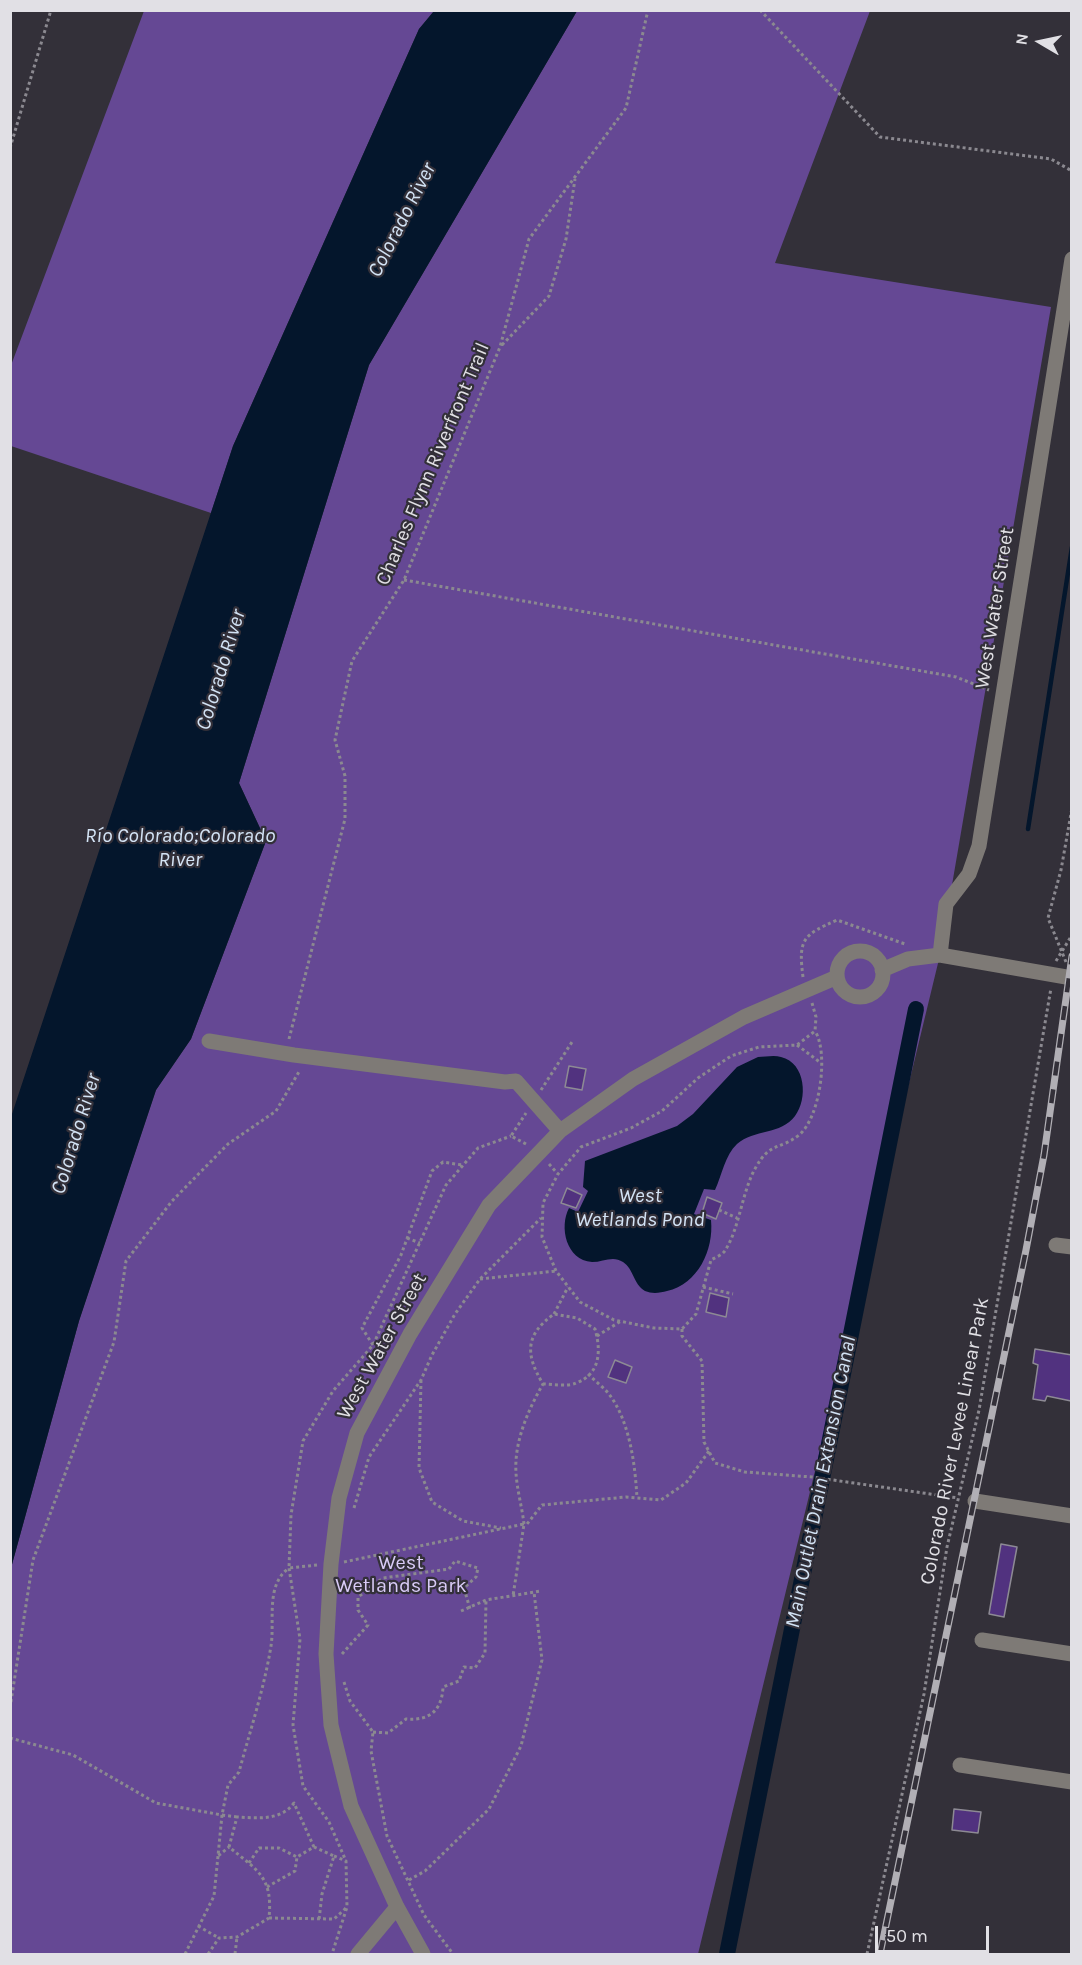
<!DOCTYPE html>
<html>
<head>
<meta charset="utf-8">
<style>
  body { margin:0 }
  #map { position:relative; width:1082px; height:1965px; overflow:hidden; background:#333039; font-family:Karla,sans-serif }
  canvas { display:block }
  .frame { position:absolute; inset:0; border:12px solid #e1e0e5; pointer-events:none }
  .north { position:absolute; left:1010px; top:12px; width:60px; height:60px; -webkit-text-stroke:4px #333039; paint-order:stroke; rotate:279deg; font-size:16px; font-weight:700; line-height:24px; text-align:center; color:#e1e0e5 }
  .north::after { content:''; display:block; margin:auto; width:21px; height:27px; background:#e1e0e5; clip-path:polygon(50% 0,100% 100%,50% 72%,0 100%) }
  .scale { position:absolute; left:875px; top:1926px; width:114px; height:27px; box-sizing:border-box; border:3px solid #e1e0e5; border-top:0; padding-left:8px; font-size:18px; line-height:21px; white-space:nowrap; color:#e1e0e5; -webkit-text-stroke:4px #333039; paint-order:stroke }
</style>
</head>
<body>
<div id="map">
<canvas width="1082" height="1965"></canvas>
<div class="frame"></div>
<div class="north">N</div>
<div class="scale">50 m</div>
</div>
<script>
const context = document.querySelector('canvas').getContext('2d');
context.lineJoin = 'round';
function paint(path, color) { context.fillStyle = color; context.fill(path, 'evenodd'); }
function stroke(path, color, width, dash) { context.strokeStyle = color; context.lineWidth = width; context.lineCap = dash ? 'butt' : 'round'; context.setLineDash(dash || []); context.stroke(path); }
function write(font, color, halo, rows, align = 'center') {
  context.font = font + ' Karla,sans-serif'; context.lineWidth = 4.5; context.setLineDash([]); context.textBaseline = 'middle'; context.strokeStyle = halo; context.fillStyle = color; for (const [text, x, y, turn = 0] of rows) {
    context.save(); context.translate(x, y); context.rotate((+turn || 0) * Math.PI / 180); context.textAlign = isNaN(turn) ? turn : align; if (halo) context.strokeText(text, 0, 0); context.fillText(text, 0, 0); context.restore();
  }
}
paint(new Path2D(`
  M144,11H434L419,29L233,446L211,513L11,446L10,368Z
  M577,11H870L775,263L1051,307L940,955L698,1954H11V1568L79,1321L156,1090L191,1039L266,841L239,783L369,365Z`), '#654894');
paint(new Path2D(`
  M434,11H577L369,365L239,783L266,841L191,1039L156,1090L79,1321L11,1568V1117L233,446L419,29Z
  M758,1057C765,1057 774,1055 781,1057C806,1063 808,1099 795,1116C781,1135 754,1129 737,1144C725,1155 722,1175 715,1190L704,1189L694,1214L711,1220C714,1250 698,1284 667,1291C660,1293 652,1294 645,1291C633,1284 634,1269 623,1262C613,1255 603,1262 592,1262C566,1260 559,1227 569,1208L578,1212L588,1191L583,1187L585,1161L677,1126L693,1114L737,1067Z`), '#04162c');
stroke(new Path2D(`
  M1028,829L1072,547`), '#04162c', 4.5);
stroke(new Path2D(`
  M727,1954L916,1009`), '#04162c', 16);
const building = new Path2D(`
  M569,1066L586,1069L582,1090L565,1087Z
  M567,1188L582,1195L576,1208L561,1203Z
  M707,1197L722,1203L716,1219L702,1213Z
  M710,1293L729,1298L726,1317L706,1312Z
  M1035,1349L1072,1355L1071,1401L1047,1396L1045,1401L1033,1399L1038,1365L1033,1363Z
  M615,1360L632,1367L626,1383L608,1377Z
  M1001,1544L1017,1547L1004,1617L989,1614Z
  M954,1809L981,1812L978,1833L952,1830Z`);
paint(building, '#51327f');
stroke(building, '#8d8a94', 1.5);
stroke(new Path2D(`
  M760,10L880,137L1051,159L1072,171
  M10,148L51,10
  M502,345L549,296L566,239L575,179
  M404,580L956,677L989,690
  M1056,961L1072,935
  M1066,962L1048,918L1061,870L1072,808
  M803,977C798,939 803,935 837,920L905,944
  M812,1003L816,1017L815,1031L797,1045L759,1047L731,1056L698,1078L662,1111L631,1128L581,1147L558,1174L543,1203L542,1237L556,1271L580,1302L614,1320L654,1328L682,1329L696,1314L711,1260C716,1257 723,1255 726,1249C740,1226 742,1191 756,1167C770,1142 780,1150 799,1135C820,1118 829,1053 815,1031
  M289,1039L345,819V776L335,740L352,661L404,580L500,347L529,239L626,108L648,10
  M797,1045L821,1063
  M541,1090L572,1042
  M526,1144L511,1136L526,1113
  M549,1164L558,1174
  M719,1210L737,1218
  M407,1238L420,1243
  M480,1279L556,1271
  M703,1287L733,1294
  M554,1314L568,1287
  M682,1329V1336L702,1361L704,1442L715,1463L745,1472L812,1477L958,1498
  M597,1336L621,1321
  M373,1345L362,1328L401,1255L432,1171L443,1162L462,1165
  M588,1374C595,1381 603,1387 609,1394C630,1422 635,1464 637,1498
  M421,1380L419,1468L432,1502L463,1521L501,1528
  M543,1384C552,1384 568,1387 576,1383C601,1374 601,1350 595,1329L577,1318L554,1314C525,1335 525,1354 543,1384C528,1410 514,1442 516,1473C517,1490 522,1507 524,1524H527L542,1505L626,1497L661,1500L686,1483L709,1451
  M354,1508L369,1457L421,1380L432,1355L455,1314L480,1279L541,1218
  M344,1562L524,1524L513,1596
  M317,1565L289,1568L291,1515L303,1441L333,1391L373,1345L446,1185L478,1148L511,1136
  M461,1611L486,1600L541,1591
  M342,1654L368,1625L358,1610V1597L383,1578L449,1569L455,1561L478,1568L476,1577L464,1588L470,1609
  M344,1682L350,1701L373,1732L371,1751L387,1836L424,1915L453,1954
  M10,1708L33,1560L114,1342L126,1261L172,1201L228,1144L276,1111L300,1070
  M373,1732L388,1733L406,1719C430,1721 442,1710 443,1687L459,1681L464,1667L475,1668L485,1653L486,1600
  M10,1738L73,1755L156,1803L222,1815L218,1856L229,1847
  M237,1817L222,1815L228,1785L239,1772C250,1731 264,1689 271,1646C275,1621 265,1585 289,1568L300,1639L293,1725L303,1786L329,1822L346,1861L347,1907L332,1954
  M314,1847L294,1803C281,1821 257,1818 237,1817L229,1847C258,1871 273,1877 269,1918L334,1919L346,1908
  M334,1856L346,1861
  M249,1863L259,1848H279L297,1857
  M409,1880L425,1871L489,1809L521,1746L542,1660L534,1592
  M267,1887L295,1871L297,1857L314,1847L334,1856L322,1894L319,1920
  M198,1926L219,1938
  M185,1954L214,1896L218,1856
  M208,1954L219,1938L237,1937L269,1918
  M235,1954L237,1937
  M867,1954L924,1694L947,1547L979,1410L1051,988`), '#8b8990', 3, [3, 3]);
stroke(new Path2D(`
  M837 974a23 23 0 1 1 46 0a23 23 0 1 1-46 0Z
  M940,955L946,904L969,874L979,846L1072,259
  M882,970L908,959L940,955L1072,978
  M209,1041L294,1055L505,1082L516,1081L560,1131
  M1056,1245L1072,1247
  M975,1501L1072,1516
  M982,1640L1072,1654
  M960,1765L1072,1782
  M358,1954L397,1907
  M423,1954L397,1907L351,1806L331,1725L326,1654L331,1564L339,1498L357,1433L410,1334L489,1205L560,1131L633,1079L744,1017L837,977`), '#7e7a76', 15);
const rail = new Path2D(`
  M880,1954L1026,1250L1044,1155L1072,956`);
stroke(rail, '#b1afb5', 7);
stroke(rail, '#333039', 4.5, [14]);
write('20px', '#e1e0e5', '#333039', [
  ["Charles Flynn Riverfront Trail",433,464,-67],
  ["West Water Street",995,608,-81],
  ["West Water Street",382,1346,-61],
  ["Colorado River Levee Linear Park",955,1441,-79]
]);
write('20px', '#d9cbf7', '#333039', [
  ["West",401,1563],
  ["Wetlands Park",401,1586]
]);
write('italic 21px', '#d3e3f5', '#333039', [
  ["Colorado River",402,220,-63],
  ["Colorado River",221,670,-73],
  ["Río Colorado;Colorado",180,836],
  ["River",180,860],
  ["Colorado River",76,1134,-73],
  ["West",640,1196],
  ["Wetlands Pond",640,1220],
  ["Main Outlet Drain Extension Canal",821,1482,-79]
]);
</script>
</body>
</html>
